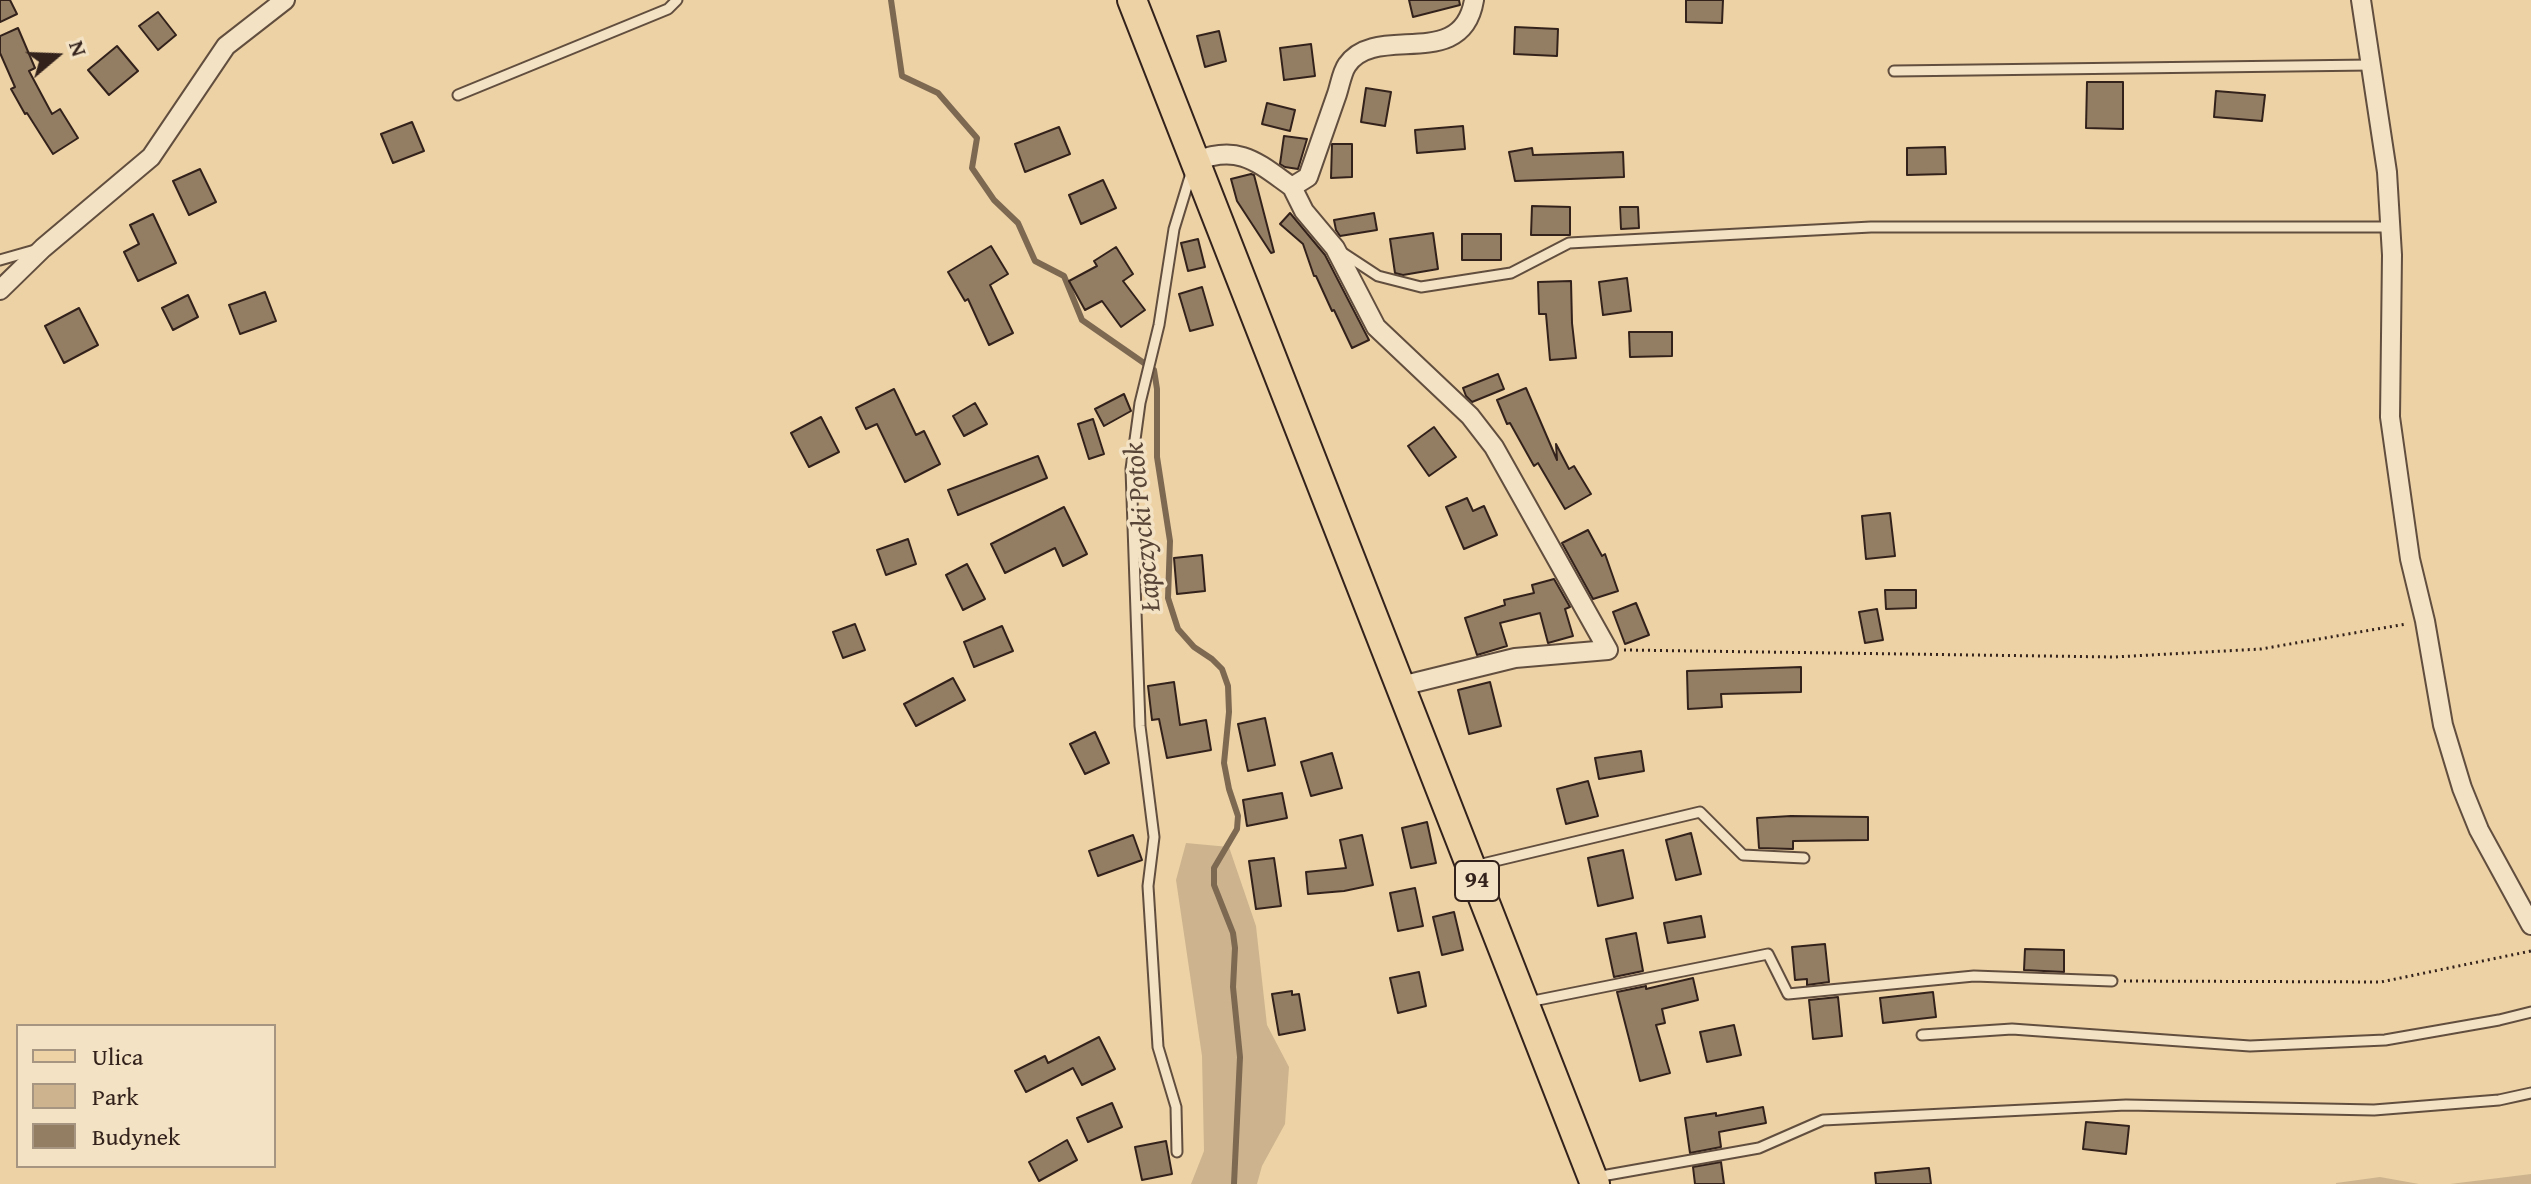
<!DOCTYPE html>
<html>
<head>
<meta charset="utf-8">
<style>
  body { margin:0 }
  #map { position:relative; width:2531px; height:1184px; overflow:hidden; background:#edd2a5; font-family:"Gentium Book Plus",serif }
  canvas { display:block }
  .legend { position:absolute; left:16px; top:1024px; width:260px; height:144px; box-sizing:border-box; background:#f3e2c4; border:2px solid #a69581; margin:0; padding:10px 14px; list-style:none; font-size:24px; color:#33221c }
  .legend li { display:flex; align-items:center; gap:16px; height:40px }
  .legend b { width:40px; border:2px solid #a69581 }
  .north { position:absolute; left:16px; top:16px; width:80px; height:80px; -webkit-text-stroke:6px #f3e2c4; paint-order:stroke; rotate:71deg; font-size:22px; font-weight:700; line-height:32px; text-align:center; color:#33221c }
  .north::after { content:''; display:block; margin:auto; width:28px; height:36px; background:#33221c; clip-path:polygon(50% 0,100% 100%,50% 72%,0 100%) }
</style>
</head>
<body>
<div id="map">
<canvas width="2531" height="1184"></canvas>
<ul class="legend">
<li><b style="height:10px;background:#edd2a5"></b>Ulica</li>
<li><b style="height:22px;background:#cdb48e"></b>Park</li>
<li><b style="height:22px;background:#947e63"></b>Budynek</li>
</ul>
<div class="north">N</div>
</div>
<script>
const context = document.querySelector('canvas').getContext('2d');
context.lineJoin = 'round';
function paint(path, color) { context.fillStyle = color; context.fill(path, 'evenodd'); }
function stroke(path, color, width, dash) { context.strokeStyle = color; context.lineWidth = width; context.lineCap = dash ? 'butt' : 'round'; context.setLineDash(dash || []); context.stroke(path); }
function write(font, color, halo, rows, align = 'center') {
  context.font = font + ' "Gentium Book Plus",serif'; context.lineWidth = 7; context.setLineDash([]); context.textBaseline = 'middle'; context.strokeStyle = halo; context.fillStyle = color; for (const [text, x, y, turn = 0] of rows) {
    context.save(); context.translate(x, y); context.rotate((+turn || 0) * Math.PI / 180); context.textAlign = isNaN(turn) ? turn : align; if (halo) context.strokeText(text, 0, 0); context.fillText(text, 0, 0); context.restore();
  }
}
paint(new Path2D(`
  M1186,843L1229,847L1256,926L1267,1025L1289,1067L1285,1124L1262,1166L1257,1184H1191L1204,1151L1202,1056L1176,880Z
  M2531,1174V1184H2450Z
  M2380,1177L2419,1184H2336V1183Z`), '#cdb48e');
stroke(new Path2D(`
  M891,0L902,76L938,93L977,138L972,168L994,200L1018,223L1035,261L1064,276L1082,320L1154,370L1157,389V457L1170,541L1168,598L1178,629L1194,647L1212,659L1222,669L1228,686L1229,712L1224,763L1229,789L1238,816L1237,829L1214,868V885L1233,933L1235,948L1233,987L1240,1057L1234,1184`), '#7d6852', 6);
const building = new Path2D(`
  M0,0H10L17,14L0,22Z
  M1409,0H1459L1460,5L1413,17Z
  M1686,0H1723L1722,23L1686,22Z
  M158,12L176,35L158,50L139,26Z
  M1515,27L1558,29L1557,56L1514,54Z
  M18,28L35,68L29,71L52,114L60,109L78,138L53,154L27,113L25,114L11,89L15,87L0,53V36Z
  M1219,31L1226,61L1205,67L1197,36Z
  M1311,44L1315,76L1284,80L1280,48Z
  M117,46L138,71L109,95L88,70Z
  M2087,82H2123V129L2086,128Z
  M1366,88L1391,92L1385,126L1361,122Z
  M2216,91L2265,95L2262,121L2214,117Z
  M1267,103L1295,110L1290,131L1262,124Z
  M412,122L424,151L393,163L381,134Z
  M1463,126L1465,149L1417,153L1415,130Z
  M1059,127L1070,154L1025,172L1015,144Z
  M1284,136L1307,139L1298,169L1285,167L1280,164Z
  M1332,144H1352V177L1331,178Z
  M1945,147L1946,174L1907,175V148Z
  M1532,148L1533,155L1623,152L1624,177L1515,181L1509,152Z
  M200,169L216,202L189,215L173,181Z
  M1251,174L1254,175L1274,252L1271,253L1237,201L1231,179Z
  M1103,180L1116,208L1081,224L1069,195Z
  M1532,206L1570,207V235H1531Z
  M1620,207H1638L1639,228L1621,229Z
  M1290,213L1325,255L1369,340L1352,348L1334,310L1332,311L1316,276H1314L1303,244L1280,224Z
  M1374,213L1377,230L1340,236L1336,230L1334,220Z
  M153,214L176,263L138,281L124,252L139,244L130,225Z
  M1433,233L1438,269L1403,275L1395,273L1390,239Z
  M1462,234H1501V260H1462Z
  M1198,239L1205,267L1188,271L1181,243Z
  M991,246L1008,274L990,285L1013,333L989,345L968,299L965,301L948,272Z
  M1116,247L1133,274L1123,281L1145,310L1121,327L1102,301L1085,310L1069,281L1097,266L1094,261Z
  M1627,278L1631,311L1603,315L1599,282Z
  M1571,281L1572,323L1576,358L1550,360L1546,314H1539L1538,282Z
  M1202,287L1213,325L1190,331L1179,294Z
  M265,292L276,321L240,334L229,305Z
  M188,295L198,317L173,330L162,308Z
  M79,308L98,345L64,363L45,326Z
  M1629,332H1672V356L1630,357Z
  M1498,374L1504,389L1472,402L1466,396L1463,388Z
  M1526,388L1557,460L1556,444L1569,469L1574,466L1591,494L1565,509L1538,463L1534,466L1510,423L1507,424L1497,400Z
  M894,389L916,435L924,431L940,464L905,482L877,424L866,429L856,408Z
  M1124,394L1131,411L1104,426L1095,409Z
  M975,403L987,424L964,436L953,416Z
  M821,417L839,452L809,467L791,433Z
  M1093,419L1104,454L1089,459L1078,424Z
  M1434,427L1456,457L1429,476L1408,446Z
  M1038,456L1047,478L958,515L948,490Z
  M1467,498L1473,511L1484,506L1497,535L1464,549L1446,507Z
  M1064,507L1087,554L1063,566L1055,548L1005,573L991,544Z
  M1890,513L1895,556L1866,559L1862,516Z
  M1588,530L1602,556L1605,554L1618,591L1593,599L1562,543Z
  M908,539L916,564L886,575L877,550Z
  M1202,555L1205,591L1177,594L1174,558Z
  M967,564L985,599L963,610L946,575Z
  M1554,579L1570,607L1565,609L1573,636L1548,643L1540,613L1500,623L1507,646L1477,655L1465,618L1505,605L1504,600L1534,593L1532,585Z
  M1885,590H1916V608L1886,609Z
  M1636,603L1649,635L1625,644L1613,612Z
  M1877,609L1883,640L1865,643L1859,612Z
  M855,624L865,650L843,658L833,632Z
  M1002,626L1013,651L974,667L964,642Z
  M1801,667V692L1721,694L1722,707L1688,709L1687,671Z
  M953,678L965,700L916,726L904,704Z
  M1174,682L1180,725L1206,720L1211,750L1167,758L1159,719L1152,720L1148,686Z
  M1490,682L1501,726L1469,734L1458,690Z
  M1265,718L1275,765L1248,771L1238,724Z
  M1095,732L1109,763L1085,774L1070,744Z
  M1641,751L1644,771L1599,779L1595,758Z
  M1332,753L1342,788L1311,796L1301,762Z
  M1588,781L1598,816L1566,824L1557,789Z
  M1282,793L1287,818L1247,826L1243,800Z
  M1791,816L1868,817V840L1793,841V849L1759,848L1757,818Z
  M1427,822L1436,863L1411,868L1402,828Z
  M1691,833L1701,874L1676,880L1666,840Z
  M1133,835L1142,860L1098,876L1089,851Z
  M1362,835L1373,885L1344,891L1308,894L1306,872L1346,868L1340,840Z
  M1623,850L1633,898L1598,906L1588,858Z
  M1274,858L1281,906L1256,909L1249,861Z
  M1415,888L1423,926L1398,931L1390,893Z
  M1454,912L1463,950L1442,955L1433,917Z
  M1701,916L1705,937L1668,943L1664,923Z
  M1636,933L1643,971L1614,977L1606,939Z
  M1825,944L1829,982L1807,985V979L1795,980L1792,947Z
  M2025,949L2064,950V972L2024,970Z
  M1419,972L1426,1006L1398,1013L1390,978Z
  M1693,978L1698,1000L1662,1009L1665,1023L1656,1025L1670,1073L1640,1081L1617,992L1646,986V989Z
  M1292,991V995L1299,994L1305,1030L1279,1035L1272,994Z
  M1933,992L1936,1017L1883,1023L1880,998Z
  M1838,997L1842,1036L1813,1039L1809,1000Z
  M1734,1025L1741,1055L1707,1062L1700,1032Z
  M1099,1037L1115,1069L1082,1085L1073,1068L1026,1092L1015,1071L1045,1056L1048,1063Z
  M1112,1103L1122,1127L1088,1142L1077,1118Z
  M1763,1107L1766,1123L1719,1132L1721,1147L1690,1153L1685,1118L1716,1113V1116Z
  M2086,1122L2129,1126L2126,1154L2083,1149Z
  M1067,1140L1077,1160L1039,1181L1029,1162Z
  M1166,1141L1172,1174L1142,1180L1135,1147Z
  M1721,1162L1724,1184H1695L1693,1167Z
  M1929,1168L1931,1184H1876L1875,1173Z`);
paint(building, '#947e63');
stroke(building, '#33221c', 2);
const lane = new Path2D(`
  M1894,71L2371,65
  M458,95L668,9L677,0
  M1343,253L1378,276L1421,287L1511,273L1569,243L1871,227H2390
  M0,260L35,250
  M1474,866L1700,812L1743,855L1804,858
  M1528,1002L1768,954L1788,994L1974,976L2112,981
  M1922,1035L2012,1029L2250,1046L2385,1040L2499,1020L2531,1012
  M1177,1152L1176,1107L1158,1047L1148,886L1154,837L1140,726L1131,469L1140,403L1159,325L1174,229L1192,170
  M1596,1177L1759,1148L1823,1120L2126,1105L2374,1110L2499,1100L2531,1093`);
const street = new Path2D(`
  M2361,0L2387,172L2392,255L2390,417L2410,559L2425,621L2443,725L2462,788L2479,830L2531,925
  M1196,161C1240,144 1258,163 1292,187L1308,177C1318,149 1327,122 1337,94C1340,85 1342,72 1347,65C1376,22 1462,73 1474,0
  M1292,187L1304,211L1335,248L1376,327L1470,416L1494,447L1608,650L1515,658L1401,686
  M0,290L43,248L151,157L226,46L285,0`);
const primary = new Path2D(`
  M1132,0L1595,1184`);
stroke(lane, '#624e3e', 13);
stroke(street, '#624e3e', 22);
stroke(primary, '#33221c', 32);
stroke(new Path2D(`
  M1624,650L2114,657L2261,649L2406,624
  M2124,981L2381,982L2531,951`), '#33221c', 3, [2, 4]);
stroke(lane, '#f3e2c4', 9);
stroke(street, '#f3e2c4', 18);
stroke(primary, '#edd2a5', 28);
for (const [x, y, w] of [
  [1477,881,44]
]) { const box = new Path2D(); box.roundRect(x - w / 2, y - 20, w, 40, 6); context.fillStyle = '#f3e2c4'; context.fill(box); stroke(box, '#33221c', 2); }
write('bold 24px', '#33221c', null, [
  ["94",1477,881]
]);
write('italic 28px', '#584537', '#f3e2c4', [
  ["Łapczycki Potok",1144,527,-96]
]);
</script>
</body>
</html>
